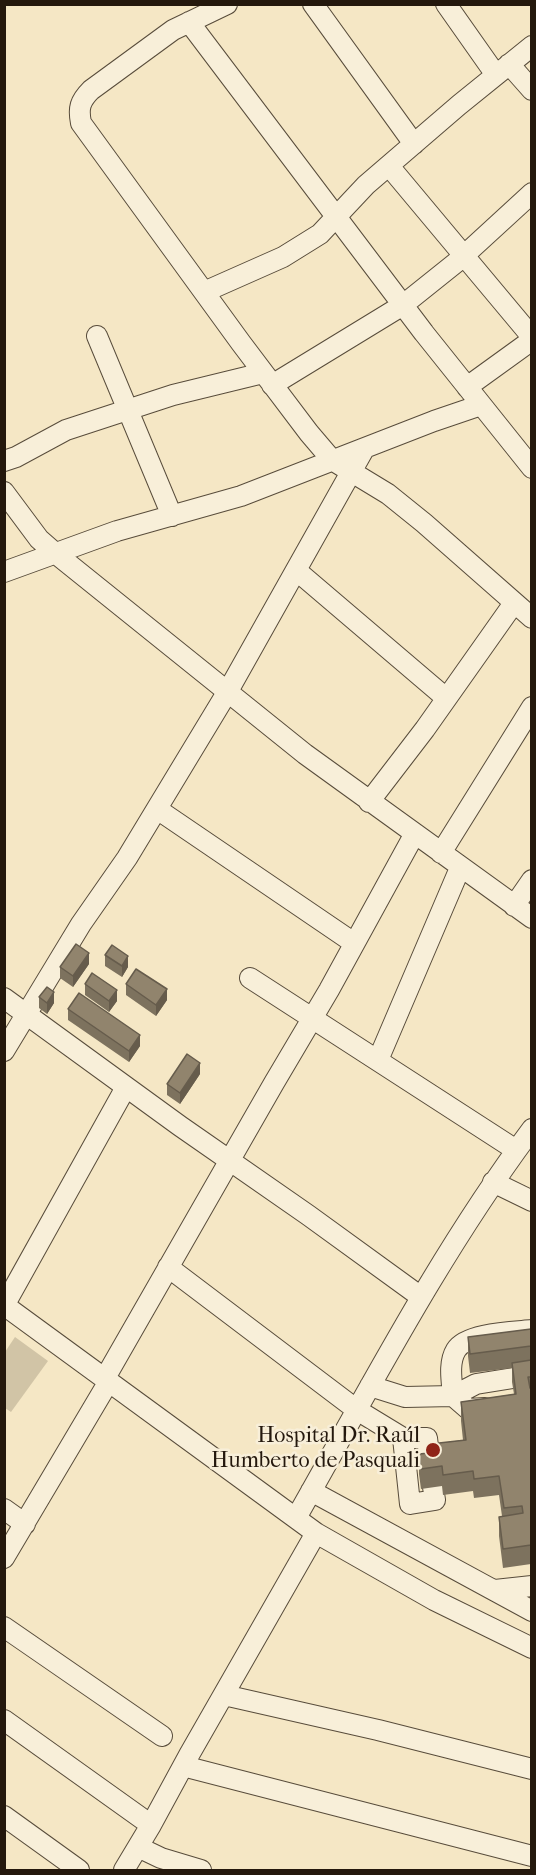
<!DOCTYPE html>
<html>
<head>
<meta charset="utf-8">
<style>
  body { margin:0 }
  #map { position:relative; width:536px; height:1875px; overflow:hidden; background:#f5e7c5; font-family:"IM FELL French Canon",serif }
  canvas { display:block }
  .frame { position:absolute; inset:0; border:6px solid #24180d; pointer-events:none }
</style>
</head>
<body>
<div id="map">
<canvas width="536" height="1875"></canvas>
<div class="frame"></div>
</div>
<script>
const context = document.querySelector('canvas').getContext('2d');
context.lineJoin = 'round';
function paint(path, color) { context.fillStyle = color; context.fill(path, 'evenodd'); }
function stroke(path, color, width, dash) { context.strokeStyle = color; context.lineWidth = width; context.lineCap = dash ? 'butt' : 'round'; context.setLineDash(dash || []); context.stroke(path); }
function write(font, color, halo, rows, align = 'center') {
  context.font = font + ' "IM FELL French Canon",serif'; context.lineWidth = 5; context.setLineDash([]); context.textBaseline = 'middle'; context.strokeStyle = halo; context.fillStyle = color; for (const [text, x, y, turn = 0] of rows) {
    context.save(); context.translate(x, y); context.rotate((+turn || 0) * Math.PI / 180); context.textAlign = isNaN(turn) ? turn : align; if (halo) context.strokeText(text, 0, 0); context.fillText(text, 0, 0); context.restore();
  }
}
paint(new Path2D(`
  M15,1337L48,1361L11,1412L5,1408V1352Z`), '#d1c4a6');
const minor = new Path2D(`
  M227,4L173,30L91,90C80,101 78,108 81,123L241,343L309,433L332,460L388,494L424,523L532,618
  M313,4L414,144
  M446,4L496,75
  M189,22L424,333L532,468
  M509,64L532,90
  M389,166L532,337
  M204,292L283,257L320,234L366,185L459,105L532,46
  M97,336L172,516
  M272,385L403,305L458,261L532,193
  M467,387L532,340
  M4,461L16,457L66,430L173,395L263,373
  M4,492L39,539L55,553L305,754L532,918
  M297,571L446,698
  M4,572L117,531L241,496L434,421L481,405
  M369,802L425,729L514,603
  M157,809L354,943
  M441,853L532,707
  M514,906L532,880
  M250,978L516,1150
  M4,998L180,1126L308,1215L421,1297
  M4,1051L81,924L127,858L228,691L364,449
  M378,1060L460,868
  M493,1182L532,1201
  M168,1267L357,1410L403,1438H427L431,1472
  M4,1305L316,1533L434,1600L532,1648
  M4,1306L126,1087
  M105,1378L274,1083L329,990L414,835
  M370,1386L405,1397L453,1396L476,1384L532,1375
  M485,1408L468,1409L453,1396C452,1382 448,1363 456,1350C466,1333 513,1332 532,1330
  M403,1438L410,1504L435,1500L433,1487
  M311,1491L532,1611
  M4,1509L25,1524
  M296,1518C371,1386 441,1251 532,1129
  M4,1558L109,1381
  M495,1590L532,1586
  M4,1627L162,1736
  M224,1695L378,1730L532,1769
  M4,1720L151,1825
  M183,1766L532,1856
  M4,1816L79,1870
  M138,1847L161,1858L201,1870
  M124,1870L151,1825L189,1755L316,1533`);
stroke(minor, '#584c3b', 22);
stroke(minor, '#f8efd9', 20);
paint(new Path2D(`
  M105,955L128,967L122,977L105,966Z
  M89,964L73,987L60,978V967Z
  M85,984L117,1001L109,1012L85,995Z
  M126,984L167,1000L156,1016L126,995Z
  M39,997L54,1003L47,1014L39,1008Z
  M68,1009L140,1046L129,1062L68,1020Z
  M200,1074L180,1104L167,1095V1084Z
  M531,1329V1564L503,1568L499,1536V1517L502,1516L499,1495L474,1498L473,1491L443,1495L442,1486L421,1489L419,1474V1454L439,1452V1443L463,1440L461,1421V1402L514,1394L512,1382V1368L470,1373L468,1356V1337Z`), '#7d725e');
paint(new Path2D(`
  M89,953V964L73,987V976Z
  M128,956V967L122,977V966Z
  M167,989V1000L156,1016V1005Z
  M117,990V1001L109,1012V1001Z
  M54,992V1003L47,1014V1003Z
  M140,1035V1046L129,1062V1051Z
  M200,1063V1074L180,1104V1093Z`), '#665c4c');
const building = new Path2D(`
  M76,944L89,953L73,976L60,967Z
  M112,945L128,956L122,966L105,955Z
  M136,969L167,989L156,1005L126,984Z
  M92,973L117,990L109,1001L85,984Z
  M47,987L54,992L47,1003L39,997Z
  M79,993L140,1035L129,1051L68,1009Z
  M187,1054L200,1063L180,1093L167,1084Z
  M531,1329V1346L470,1354L468,1337Z
  M531,1360V1377H528L530,1388H531V1545L503,1549L499,1517L523,1513L522,1506L504,1508L499,1476L474,1479L473,1471L443,1475L442,1466L421,1469L419,1454L440,1452L439,1443L466,1440L461,1402L516,1394L512,1363Z`);
paint(building, '#91846d');
stroke(building, '#665c4c', 1.5);
for (const [x, y, r, color] of [
  [433,1450,8,"#8f2418"]
]) { const dot = new Path2D(); dot.arc(x, y, r, 0, 2 * Math.PI); context.fillStyle = color; context.fill(dot); stroke(dot, '#f8efd9', 2); }
write('22px', '#24180d', '#f8efd9', [
  ["Hospital Dr. Raúl",420,1437],
  ["Humberto de Pasquali",420,1462]
], 'right');
</script>
</body>
</html>
